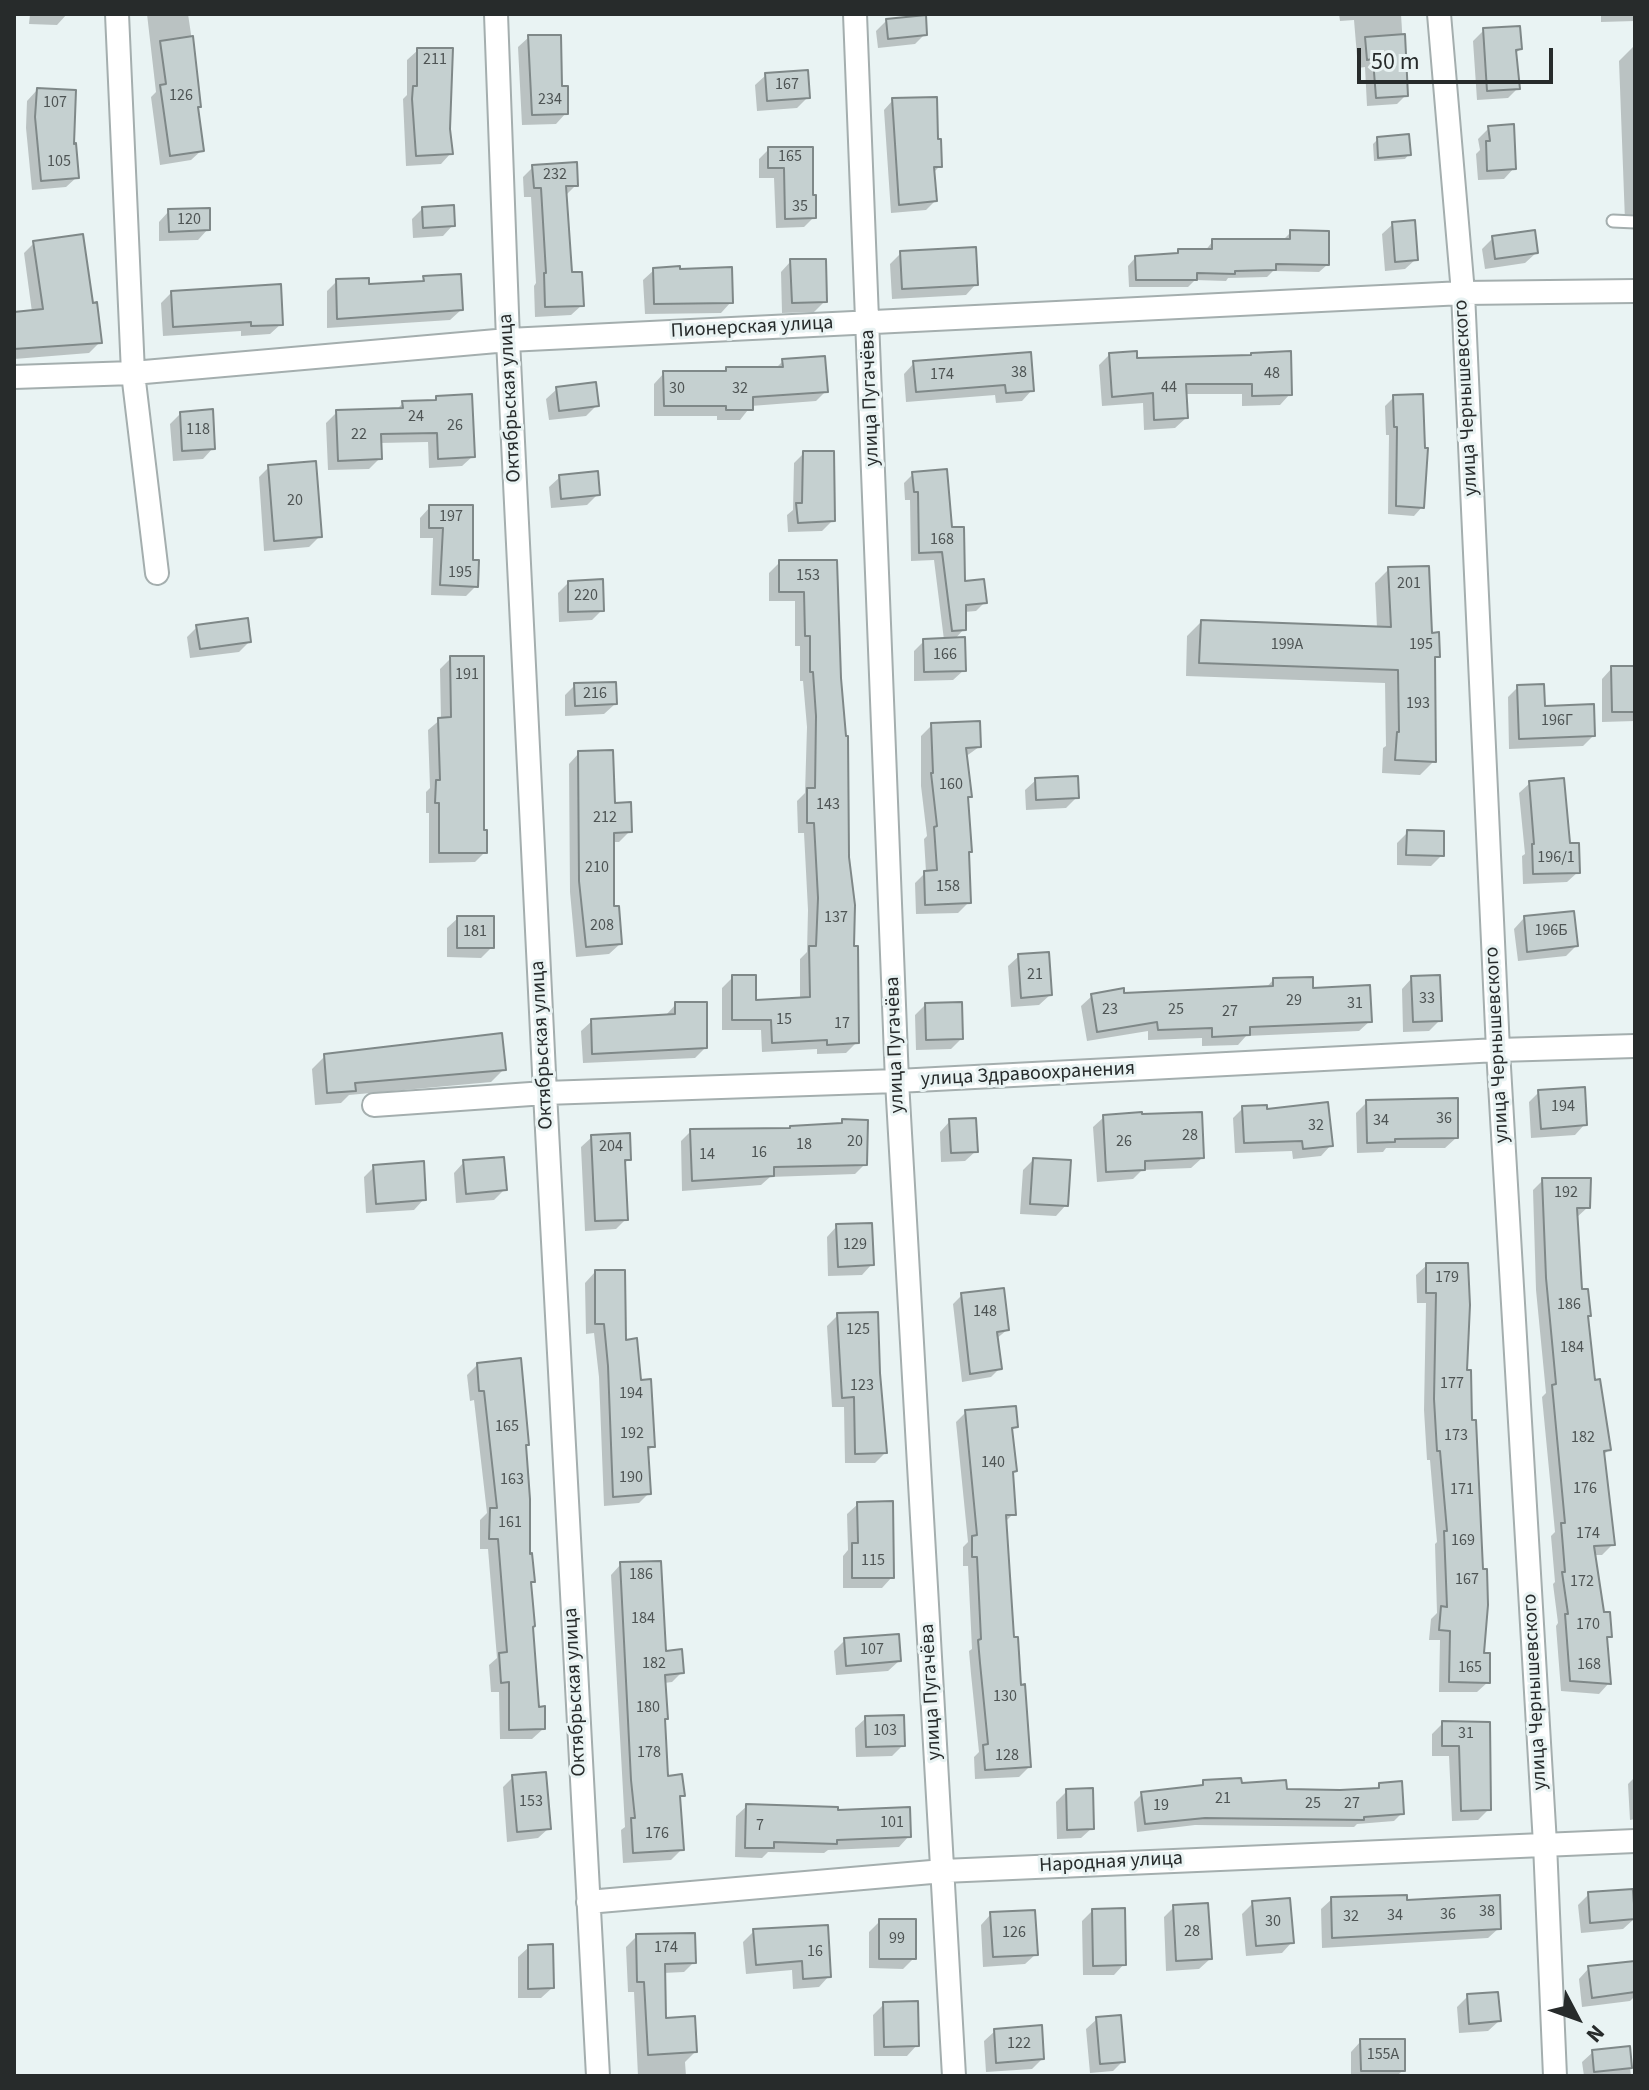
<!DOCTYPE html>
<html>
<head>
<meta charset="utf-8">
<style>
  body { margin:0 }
  #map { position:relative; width:1649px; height:2090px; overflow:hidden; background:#e9f3f3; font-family:"Source Sans 3",sans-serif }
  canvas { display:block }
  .frame { position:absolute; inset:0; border:16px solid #272b2b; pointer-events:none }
  .north { position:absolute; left:1537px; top:1978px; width:80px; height:80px; -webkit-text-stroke:6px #e9f3f3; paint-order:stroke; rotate:131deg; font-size:22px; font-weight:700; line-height:32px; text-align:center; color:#272b2b }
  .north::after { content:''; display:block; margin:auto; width:28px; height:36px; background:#272b2b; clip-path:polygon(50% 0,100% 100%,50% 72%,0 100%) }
  .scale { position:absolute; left:1357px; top:48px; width:196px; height:36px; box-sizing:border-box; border:4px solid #272b2b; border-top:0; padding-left:10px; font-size:24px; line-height:28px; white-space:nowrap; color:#272b2b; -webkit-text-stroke:6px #e9f3f3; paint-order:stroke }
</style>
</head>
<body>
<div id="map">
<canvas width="1649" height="2090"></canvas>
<div class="frame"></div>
<div class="north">N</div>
<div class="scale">50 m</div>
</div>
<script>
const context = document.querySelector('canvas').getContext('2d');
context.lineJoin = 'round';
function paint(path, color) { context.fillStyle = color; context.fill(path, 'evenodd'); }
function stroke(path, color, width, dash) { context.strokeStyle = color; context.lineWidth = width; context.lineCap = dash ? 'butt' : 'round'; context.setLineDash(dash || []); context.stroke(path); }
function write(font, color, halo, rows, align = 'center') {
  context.font = font + ' "Source Sans 3",sans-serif'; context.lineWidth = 6; context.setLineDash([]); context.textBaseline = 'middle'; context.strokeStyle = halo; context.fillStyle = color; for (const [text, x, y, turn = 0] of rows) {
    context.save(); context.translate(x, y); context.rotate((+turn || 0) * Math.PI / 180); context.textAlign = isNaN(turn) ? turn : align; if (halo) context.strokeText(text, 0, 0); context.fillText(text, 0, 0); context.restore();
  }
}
paint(new Path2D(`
  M30,14H67L57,25L29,24Z
  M147,14H188L195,61L199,106L196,109L202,150L191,160L160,165L151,97L156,92Z
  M1339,14H1401L1406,95L1397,104L1367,106L1365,67L1358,68L1354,20L1340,21Z
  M1601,14H1635V21L1601,22Z
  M887,20L925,34L915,44L878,48L876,31Z
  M1484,30L1520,49L1515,54L1518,88L1508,98L1477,100L1473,41Z
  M529,37L560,88L566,113L556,124L522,125L518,47Z
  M1635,45V221H1625L1619,61Z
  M418,50L448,129L451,153L441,164L406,166L403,99L407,95V60Z
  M766,75L808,97L797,108L757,111L755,85Z
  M37,90L72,146L77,177L66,187L32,190L26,128L27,101Z
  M893,100L940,166L932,174L935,201L926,210L891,213L884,110Z
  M1489,128L1514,168L1504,179L1478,180L1476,154L1480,150L1478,139Z
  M1378,139L1409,154L1405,159L1374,161L1373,144Z
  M769,149L811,197L814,217L804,227L776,228L774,178H759V159Z
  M533,167L576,185L565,196L570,274L582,305L571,315L535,317L534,286L536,283L531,197H524L523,177Z
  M422,209L453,225L443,236L413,238L412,219Z
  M169,211L208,229L198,240L159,241V222Z
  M1393,224L1416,259L1405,269L1385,271L1382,234Z
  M1291,232L1327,265L1319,272L1273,271L1267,277L1228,278L1226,281L1195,280L1188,287H1129L1128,266L1135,258L1175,256L1179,251H1205L1213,241H1282Z
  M1493,238L1536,253L1525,263L1485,269L1482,249Z
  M34,243L100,342L89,353L14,359V314L32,312L24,253Z
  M901,253L976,284L966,295L892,299L890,264Z
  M791,261L825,301L814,312L782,313L781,272Z
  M654,270L678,271L731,302L721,313L645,314L643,280Z
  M424,278L461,310L450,320L327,328V291L337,281L367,286L419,284Z
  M171,293L281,324L270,334L241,336V331L163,336L161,303Z
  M1109,355L1136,360L1249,357L1290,394L1280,405L1242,406V394H1184L1186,418L1175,428L1144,430L1143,403L1102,406L1099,365Z
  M783,361L826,391L816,401L751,406L740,420H717V416H654V384L664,373H723L727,369H775Z
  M914,363L1032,390L1022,401L996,403L995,395L906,402L904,374Z
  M557,389L596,406L586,416L549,420L546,399Z
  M1394,397L1422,507L1414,516L1388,514L1389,435H1386L1385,406Z
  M436,398L473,456L462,466L429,468L428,442L379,443L380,458L369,469L328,470L326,423L337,412L396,410L403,403L433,402Z
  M180,414L213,448L203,459L173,461L170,424Z
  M804,453L833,520L822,531L788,532L787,515L793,510L794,463Z
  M269,467L319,537L309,547L264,551L259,477Z
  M913,474L950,529L963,583L985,602L976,611L964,612V629L954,640L964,670L953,680L914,681V651L924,641L944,640L934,560L911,561L910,500H905L904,483Z
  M560,477L598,494L587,505L551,508L549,487Z
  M430,507L471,562L476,586L466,596L431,595L433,538H420V518Z
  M780,562H835L857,1042L846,1053L817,1054V1049L762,1052L761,1030H722V988L733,977L754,1002L800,999V959L807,952L808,910L804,833H798L797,801L805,793L807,727L803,681H800V646H795V601H769V573Z
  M1389,569L1430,635L1438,656L1433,661L1434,761L1420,775L1382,773L1383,748L1386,746L1385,683L1186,676L1187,636L1201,622L1377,628L1375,583Z
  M568,583L602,610L592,620L559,622L558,593Z
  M197,627L249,642L239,652L190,658L187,637Z
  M451,658L485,852L475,862L429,863V813H426V792L430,788L428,730L441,719L440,669Z
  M1612,668H1635V721L1602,722V679Z
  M575,685L615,704L604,714L565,716V695Z
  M1518,687L1543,708L1593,736L1583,746L1509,749L1508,697Z
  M932,725L979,747L965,757L970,796L966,800L970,851L967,854L969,902L958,913L916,914L915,883L926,872L924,839L927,836L921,786V736Z
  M579,753L630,831L619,842H612V908L620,944L609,954L576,957L570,892L569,764Z
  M1036,780L1077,797L1066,808L1026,810L1025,790Z
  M1530,783L1568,845L1578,872L1567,882L1523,884L1522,856L1525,854L1519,793Z
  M1408,832L1442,855L1431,866L1397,865V843Z
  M458,918L492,947L481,958L447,957V928Z
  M1524,918L1576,946L1566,956L1518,961L1514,929Z
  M1019,956L1050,995L1039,1005L1011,1007L1008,966Z
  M1412,978L1440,1020L1429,1031L1403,1032L1402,989Z
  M1273,980L1311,990L1370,1021L1359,1031L1246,1036L1238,1045L1202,1046V1038L1148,1040V1031L1087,1041L1081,1006L1092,996L1265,989Z
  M676,1004L705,1048L695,1058L583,1063L581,1031L592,1021L666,1015Z
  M925,1005L961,1039L951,1049L916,1050L915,1015Z
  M325,1056L504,1069L491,1082L349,1095L341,1103L315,1105L312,1069Z
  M1539,1092L1585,1124L1575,1135L1531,1138L1529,1102Z
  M1367,1102L1456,1138L1445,1148H1386L1383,1152L1357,1153L1356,1113Z
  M1243,1108L1265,1111L1331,1145L1321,1156L1293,1159L1292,1151L1235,1153L1233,1118Z
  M1104,1117L1202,1158L1191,1168L1142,1170L1133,1179L1097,1182L1093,1127Z
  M843,1121L865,1164L855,1174L770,1177L761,1185L682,1191L681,1141L691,1131L788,1130L840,1125Z
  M950,1121L976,1151L965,1161L941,1162L940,1132Z
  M592,1137L629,1159L623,1165L626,1219L616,1229L585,1231L581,1147Z
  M1033,1160L1066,1205L1056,1216L1020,1214L1023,1170Z
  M464,1162L505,1189L494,1200L456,1203L454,1173Z
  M374,1167L424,1199L414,1210L366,1213L364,1177Z
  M1543,1180L1588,1207L1576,1218L1580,1292L1589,1315L1587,1318L1593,1382L1609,1450L1602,1456L1613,1544L1602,1555H1594L1602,1614L1609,1636L1605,1640L1609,1683L1599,1694L1561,1691L1556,1626L1558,1623L1553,1584L1555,1582L1551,1536L1555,1532L1542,1397L1546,1393L1536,1290L1533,1190Z
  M837,1226L872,1264L862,1275L828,1276L827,1237Z
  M1427,1265L1465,1372L1481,1655L1488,1682L1477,1692H1439L1440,1640H1429L1431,1619L1437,1613L1435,1544L1437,1542L1430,1460H1427L1424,1410L1426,1303H1417L1416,1275Z
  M595,1272L639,1382L653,1446L646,1453L649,1493L639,1503L604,1506L599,1377L594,1333L586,1334L585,1283Z
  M962,1295L1007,1330L996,1339L1000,1368L991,1377L962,1382L953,1304Z
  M838,1315L885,1453L875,1463H845L844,1407H832L827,1326Z
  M477,1365L524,1447L528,1556L533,1581L529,1585L531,1628L537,1709L543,1729L532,1739H500L499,1692H491L489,1665L497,1658L488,1549H480V1520L487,1513L474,1400L470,1401L467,1375Z
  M966,1412L1016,1426L1010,1433L1015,1470L1011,1475L1013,1514L1004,1523L1012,1640L1029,1767L1019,1777L975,1779L974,1757L979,1752L971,1674L969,1651L972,1649L968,1566H963V1547L968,1542L956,1422Z
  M858,1504L892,1577L882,1588H843V1556L848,1550L847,1514Z
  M621,1564L665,1653L682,1672L672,1682L664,1683L666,1778L683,1795L679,1799L682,1849L671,1860L623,1863L621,1830L625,1827L611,1575Z
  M845,1640L899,1661L888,1671L836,1675L834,1651Z
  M866,1718L903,1745L892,1756L856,1757L855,1728Z
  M1443,1723L1488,1724L1489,1809L1478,1820L1452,1821L1449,1756H1432V1734Z
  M513,1777L549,1828L538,1838L507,1842L503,1787Z
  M1635,1777V1819L1630,1820L1628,1784Z
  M1204,1782L1285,1791L1374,1790L1380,1785L1402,1813L1394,1821L1357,1824L1354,1827L1195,1825L1137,1832L1134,1802L1142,1794L1199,1787Z
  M1067,1791L1092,1828L1081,1838L1057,1839L1056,1802Z
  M747,1806L836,1812L909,1836L899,1847L828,1850L824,1853L768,1852L762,1858L735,1857L736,1816Z
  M1589,1894L1634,1919L1623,1929L1581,1933L1578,1905Z
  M1332,1899L1405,1902L1499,1928L1488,1938L1322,1948L1321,1909Z
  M1253,1903L1292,1942L1282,1953L1246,1956L1242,1914Z
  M1174,1907L1210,1959L1199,1969L1166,1971L1164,1917Z
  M1092,1911L1124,1964L1114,1975H1083L1082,1921Z
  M991,1914L1036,1954L1025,1964L983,1967L981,1925Z
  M880,1921L914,1958L903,1969L869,1968V1932Z
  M754,1931L829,1976L819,1987L793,1989L792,1970L746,1974L743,1942Z
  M637,1936L694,1962L684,1972L663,1973L664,2020L695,2052L685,2062L686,2076H638L634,1992H628L626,1947Z
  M529,1947L552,1988L541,1998H518V1957Z
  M1635,1963V1996L1630,2001L1582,2007L1579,1979L1589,1968Z
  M1468,1996L1499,2021L1488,2031L1459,2033L1457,2007Z
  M884,2004L917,2045L907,2056H874L873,2015Z
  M1097,2019L1123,2061L1113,2071L1090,2073L1086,2029Z
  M995,2031L1042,2059L1032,2069L986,2072L984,2041Z
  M1361,2041L1403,2070L1397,2076H1351V2052Z
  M1628,2048L1631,2076H1584L1582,2062L1593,2052Z`), '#0003');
const building = new Path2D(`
  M926,15L927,35L888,39L886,19Z
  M1520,26L1522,49L1516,50L1520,89L1487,91L1483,28Z
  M1405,34L1408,96L1376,98L1373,59L1367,60L1365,37Z
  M528,35H561L562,86H568V114L532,115Z
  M193,36L201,107H198L204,151L170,156L160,85L166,84L160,41Z
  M417,48H453L450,129L453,154L416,156L412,99L413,86H417Z
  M808,70L810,98L767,101L765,73Z
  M37,88L76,90L74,144L76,143L79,178L41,181L35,117Z
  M937,97L938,139H941L942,167H934L937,201L899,205L892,98Z
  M1514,124L1516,169L1487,171L1486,141H1490L1488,126Z
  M1409,134L1411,155L1378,158L1377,137Z
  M768,147H813V195H816V218L785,219L784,168H768Z
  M577,162L578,186H566L572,272H582L584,306L545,307L544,273H546L541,188H534L532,165Z
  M454,205L455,226L423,228L422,207Z
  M210,208V230L169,232L168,209Z
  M1415,220L1418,260L1395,262L1392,222Z
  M1290,230L1329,231V265L1276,264V270L1235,271V274L1197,273V280H1136L1135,256L1178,253V249H1212V239H1290Z
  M1535,230L1538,253L1495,259L1492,236Z
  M83,234L93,303L97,302L102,343L14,349V312L43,309L33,241Z
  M976,247L978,285L902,289L900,251Z
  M790,259H826L827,302L792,303Z
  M680,266V269L732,267L733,303L654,304L653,268Z
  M461,274L463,310L337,319L336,279L369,278V284L424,281L423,276Z
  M281,284L283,325L251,326V322L173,327L171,291Z
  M1137,351V358L1251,355V353L1291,351L1292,395L1252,396V384H1186L1188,418L1154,420L1153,393L1112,397L1109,353Z
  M1031,352L1034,391L1006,393L1005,385L916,392L913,361Z
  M825,356L828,392L753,397V410H726V406H664L663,371H726V367H783L782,359Z
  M596,382L599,406L559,411L556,387Z
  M472,394L475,457L438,459L437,433L381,434L382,459L338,461L336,410L403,408L402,401L436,400V396Z
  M1423,394L1425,448H1428L1424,508L1396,506L1397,427H1394L1393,395Z
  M213,409L215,449L182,451L180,412Z
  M803,451H834L835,521L798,523L796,503H802Z
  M316,461L322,537L274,541L268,465Z
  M947,469L952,527H964L965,581L984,579L987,603L966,605V630L952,631L942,552L919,553L918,492H914L912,472Z
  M598,471L600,495L561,499L559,475Z
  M429,505H473V560H479L478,587L440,585L443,528H429Z
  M779,560H837L841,678L846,736H848L849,857L855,905L854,946H858L859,1043L827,1045V1040L772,1043L771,1020H732V975H756V1000L810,997L809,946H816L818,898L814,823H807V788H815L816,716L813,672H810V636H805L804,592H779Z
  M1429,566L1432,633L1439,632L1440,657H1435L1436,762L1395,760L1397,732H1399L1398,670L1199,663L1201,620L1391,627L1388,567Z
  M603,579L604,611L568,612V581Z
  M248,618L251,642L200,649L196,625Z
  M965,637L966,671L924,672L923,639Z
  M450,656H484V830H487V853H439V803H435L436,780H440L438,718L451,717Z
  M1611,666H1635V712H1612Z
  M616,682L617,704L575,706L574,683Z
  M1544,684L1545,706L1594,704L1595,736L1519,739L1517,685Z
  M980,721L981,747L966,748L972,797H968L972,852H969L971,903L925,905L924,871L937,870L934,827L937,826L931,773H933L931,723Z
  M613,750L615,803L631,802L632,832L614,833V906H619L622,944L586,947L579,881L578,751Z
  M1078,776L1079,798L1036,800L1035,778Z
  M1564,778L1570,843H1579L1580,873L1533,874L1532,844H1534L1529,781Z
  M1407,830L1444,831V856L1406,855Z
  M1574,911L1578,946L1527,952L1524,916Z
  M457,916H494V948H457Z
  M1049,952L1052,995L1021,998L1018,954Z
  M1440,975L1442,1021L1413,1022L1411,976Z
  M1313,977V988L1370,985L1372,1022L1250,1027V1035L1212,1037V1028L1158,1030L1157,1022L1097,1032L1091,994L1124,988V993L1273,986V978Z
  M675,1002H707V1048L592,1054L591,1019L675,1014Z
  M962,1002L963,1039L926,1040L925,1003Z
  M502,1033L506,1070L355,1083L356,1091L327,1093L324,1054Z
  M1585,1087L1587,1125L1541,1129L1538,1090Z
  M1458,1098V1138L1395,1139V1142L1367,1143L1366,1100Z
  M1328,1102L1333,1146L1303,1149L1302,1141L1244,1143L1242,1106L1267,1105V1109Z
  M1142,1112V1114L1202,1112L1204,1158L1145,1161V1170L1106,1172L1103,1115Z
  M976,1118L978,1152L951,1153L949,1119Z
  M842,1119L868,1120L867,1165L774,1167V1176L692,1181L690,1129L790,1128V1126L842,1123Z
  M630,1133L631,1160H625L628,1220L595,1221L591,1135Z
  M504,1157L507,1190L466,1194L463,1160Z
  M1033,1158L1071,1160L1068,1206L1030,1204Z
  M424,1161L426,1200L376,1204L373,1165Z
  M1542,1178H1591L1590,1208H1577L1582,1289H1588L1591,1316H1588L1595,1380L1600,1379L1611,1450L1604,1451L1615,1545L1594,1546L1604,1612H1610L1612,1637H1607L1611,1684L1570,1681L1565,1614H1568L1562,1572H1565L1561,1523H1565L1552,1385L1556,1384L1546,1278Z
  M872,1223L874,1265L838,1267L836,1224Z
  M1426,1263H1468L1470,1305L1467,1370H1471L1472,1420H1476L1483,1569H1487L1488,1605L1484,1653H1490V1683L1449,1682L1450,1631L1439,1630L1441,1606L1447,1607L1444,1531H1447L1440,1451H1437L1434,1399L1436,1293H1426Z
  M595,1270H625L626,1340L637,1338L641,1380L651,1379L655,1447H648L651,1494L613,1497L608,1366L604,1324H595Z
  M1004,1288L1009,1330L997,1332L1002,1369L970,1374L961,1293Z
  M878,1312L880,1373L887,1453L855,1454L854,1397L842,1398L837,1313Z
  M521,1358L529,1445H526L530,1499V1554L532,1553L535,1582H531L535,1626L533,1627L539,1707L545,1706V1729L509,1730V1682L501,1683L499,1653L507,1652L498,1539H489L490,1508H497L484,1391H479L477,1363Z
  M1016,1406L1018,1427L1012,1428L1017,1471L1013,1472L1016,1515H1006L1014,1637H1018L1021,1685L1025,1684L1031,1767L985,1770L983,1745L988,1744L980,1663L978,1640L981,1639L977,1557H972V1536L977,1535L965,1410Z
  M893,1501L894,1578H852V1543H858L857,1502Z
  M661,1561L666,1651L682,1649L684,1673L665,1675L668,1719H665L668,1776L682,1774L685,1796H680L684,1850L633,1853L631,1818H635L631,1780L620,1562Z
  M899,1634L901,1661L846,1666L844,1638Z
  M904,1715L905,1746L866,1747L865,1716Z
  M1442,1721L1490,1722L1491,1810L1461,1811L1459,1746H1442Z
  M546,1772L551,1829L517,1832L512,1775Z
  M1241,1778L1242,1783L1286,1780L1287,1789L1340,1790L1379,1788V1783L1402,1781L1404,1814L1364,1817V1820L1205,1818L1145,1824L1141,1792L1203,1785V1780Z
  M1093,1788L1094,1829L1067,1830L1066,1789Z
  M746,1804L838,1807V1810L910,1807L911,1837L837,1840V1844L774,1842V1848H745Z
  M1633,1889L1635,1919L1590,1923L1588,1892Z
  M1407,1895V1900L1500,1895L1501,1929L1332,1938L1331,1897Z
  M1290,1898L1294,1943L1256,1946L1252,1901Z
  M1208,1903L1212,1959L1176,1961L1173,1905Z
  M1125,1908L1126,1965L1093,1966L1092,1909Z
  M1035,1910L1038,1955L993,1957L990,1912Z
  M879,1919H916V1959H879Z
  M828,1925L831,1977L803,1979L802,1961L756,1965L753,1929Z
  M695,1933L696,1963L665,1964L666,2018L695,2016L697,2052L648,2055L644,1982H637L636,1934Z
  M553,1944L554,1988L528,1989V1945Z
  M1635,1961V1992L1592,1998L1588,1966Z
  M1498,1992L1501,2021L1469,2024L1467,1994Z
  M918,2001L919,2046L884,2047L883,2002Z
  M1121,2015L1125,2062L1100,2064L1096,2017Z
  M1042,2025L1044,2059L996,2063L994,2029Z
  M1360,2039H1405V2071H1361Z
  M1630,2046L1632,2068L1594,2072L1592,2050Z`);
paint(building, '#c5d0d0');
stroke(building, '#7f8888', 2);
const lane = new Path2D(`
  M1613,221L1635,222`);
const street = new Path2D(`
  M117,14L133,373L157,573
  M496,14L508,340L545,1093L598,2076
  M855,14L897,1081L954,2076
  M1439,14L1463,293L1498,1050L1545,1844L1555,2076
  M14,377L133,373L508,340L1463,293L1635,291
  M374,1105L545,1093L897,1081L1498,1050L1635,1046
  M588,1902L943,1871L1635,1841`);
stroke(lane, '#a4aeae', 15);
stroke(street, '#a4aeae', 26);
stroke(lane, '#fff', 11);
stroke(street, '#fff', 22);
write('16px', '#4e5454', null, [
  ["211",435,60],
  ["167",787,85],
  ["126",181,96],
  ["234",550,100],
  ["107",55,103],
  ["165",790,157],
  ["105",59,162],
  ["232",555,175],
  ["35",800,207],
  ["120",189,220],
  ["38",1019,373],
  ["48",1272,374],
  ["174",942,375],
  ["44",1169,388],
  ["30",677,389],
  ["32",740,389],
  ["24",416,417],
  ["26",455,426],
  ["118",198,430],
  ["22",359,435],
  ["20",295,501],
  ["197",451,517],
  ["168",942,540],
  ["195",460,573],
  ["153",808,576],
  ["201",1409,584],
  ["220",586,596],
  ["199А",1287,645],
  ["195",1421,645],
  ["166",945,655],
  ["191",467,675],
  ["216",595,694],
  ["193",1418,704],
  ["196Г",1557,721],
  ["160",951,785],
  ["143",828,805],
  ["212",605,818],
  ["196/1",1556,858],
  ["210",597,868],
  ["158",948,887],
  ["137",836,918],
  ["208",602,926],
  ["196Б",1551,931],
  ["181",475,932],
  ["21",1035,975],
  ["33",1427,999],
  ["29",1294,1001],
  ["31",1355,1004],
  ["23",1110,1010],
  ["25",1176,1010],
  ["27",1230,1012],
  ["15",784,1020],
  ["17",842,1024],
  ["194",1563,1107],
  ["36",1444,1119],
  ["34",1381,1121],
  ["32",1316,1126],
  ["28",1190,1136],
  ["20",855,1142],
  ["26",1124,1142],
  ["18",804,1145],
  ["204",611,1147],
  ["16",759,1153],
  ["14",707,1155],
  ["192",1566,1193],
  ["129",855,1245],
  ["179",1447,1278],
  ["186",1569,1305],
  ["148",985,1312],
  ["125",858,1330],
  ["184",1572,1348],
  ["177",1452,1384],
  ["123",862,1386],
  ["194",631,1394],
  ["165",507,1427],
  ["192",632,1434],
  ["173",1456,1436],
  ["182",1583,1438],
  ["140",993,1463],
  ["190",631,1478],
  ["163",512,1480],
  ["176",1585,1489],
  ["171",1462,1490],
  ["161",510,1523],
  ["174",1588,1534],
  ["169",1463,1541],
  ["115",873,1561],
  ["186",641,1575],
  ["167",1467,1580],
  ["172",1582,1582],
  ["184",643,1619],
  ["170",1588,1625],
  ["107",872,1650],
  ["182",654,1664],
  ["168",1589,1665],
  ["165",1470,1668],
  ["130",1005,1697],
  ["180",648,1708],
  ["103",885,1731],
  ["31",1466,1734],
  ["178",649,1753],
  ["128",1007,1756],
  ["21",1223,1799],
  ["153",531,1802],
  ["25",1313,1804],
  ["27",1352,1804],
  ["19",1161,1806],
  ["101",892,1823],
  ["7",760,1826],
  ["176",657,1834],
  ["38",1487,1912],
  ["36",1448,1915],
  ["34",1395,1916],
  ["32",1351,1917],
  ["30",1273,1922],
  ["28",1192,1932],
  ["126",1014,1933],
  ["99",897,1939],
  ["174",666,1948],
  ["16",815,1952],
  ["122",1019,2044],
  ["155А",1383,2055]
]);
write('20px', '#272b2b', '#e9f3f3', [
  ["Пионерская улица",752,328,-3],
  ["Октябрьская улица",511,398,-93],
  ["улица Пугачёва",871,398,-92],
  ["улица Чернышевского",1467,398,-93],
  ["Октябрьская улица",543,1045,-93],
  ["улица Пугачёва",896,1045,-92],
  ["улица Чернышевского",1498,1045,-93],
  ["улица Здравоохранения",1028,1075,-3],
  ["Октябрьская улица",576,1692,-93],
  ["улица Пугачёва",932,1692,-93],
  ["улица Чернышевского",1536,1692,-93],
  ["Народная улица",1111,1863,-3]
]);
</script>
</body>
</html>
